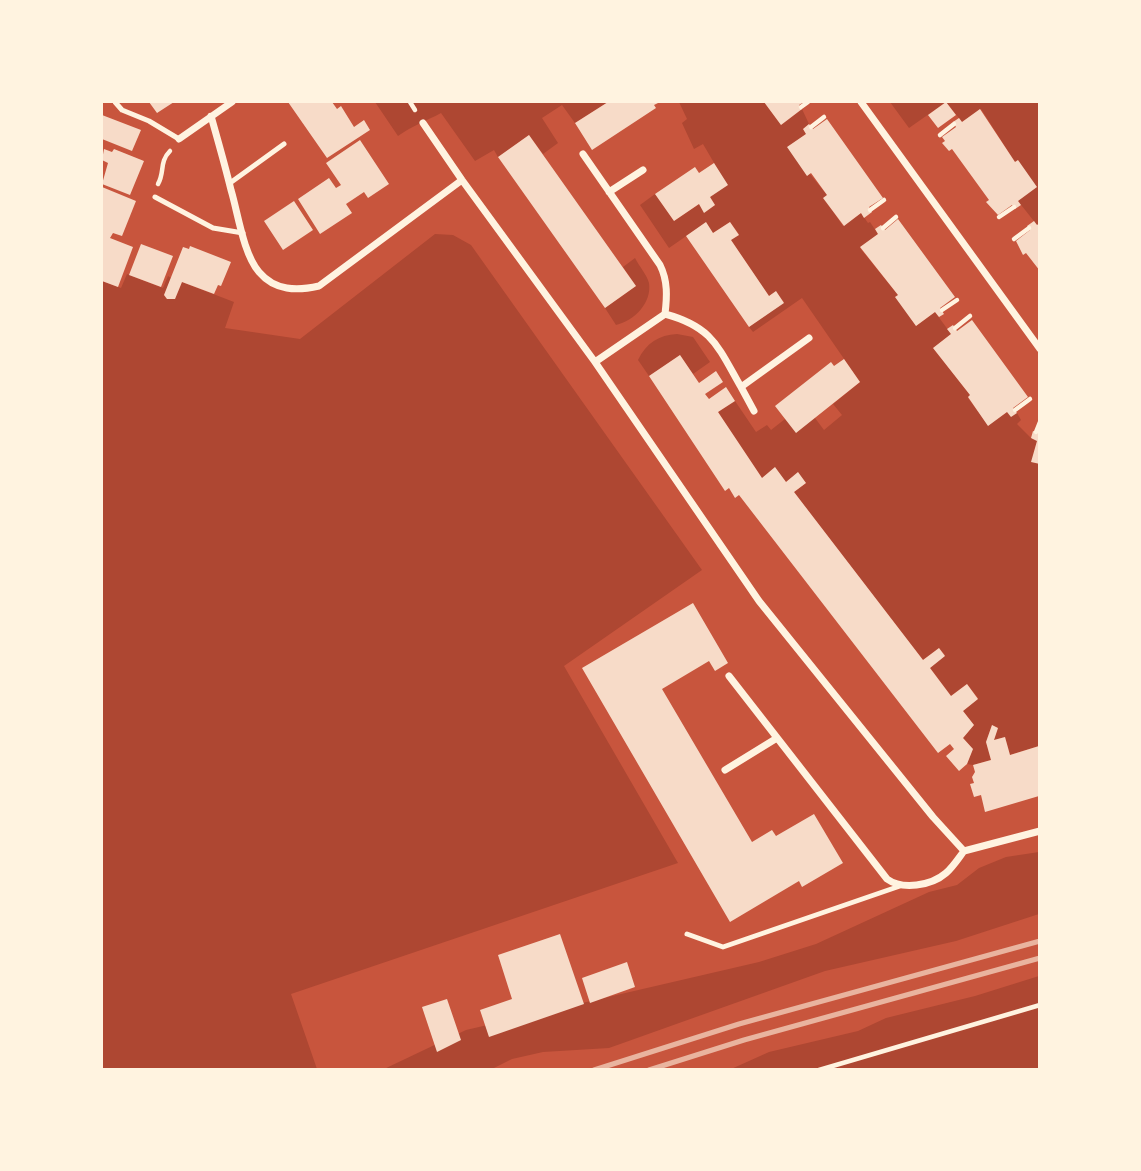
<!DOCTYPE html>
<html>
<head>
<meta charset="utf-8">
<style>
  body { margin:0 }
  #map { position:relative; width:1141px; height:1171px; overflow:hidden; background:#c8553d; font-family:Georgia,serif }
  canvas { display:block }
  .frame { position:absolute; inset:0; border:103px solid #fff3e0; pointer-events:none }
</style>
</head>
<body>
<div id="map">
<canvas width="1141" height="1171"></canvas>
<div class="frame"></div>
</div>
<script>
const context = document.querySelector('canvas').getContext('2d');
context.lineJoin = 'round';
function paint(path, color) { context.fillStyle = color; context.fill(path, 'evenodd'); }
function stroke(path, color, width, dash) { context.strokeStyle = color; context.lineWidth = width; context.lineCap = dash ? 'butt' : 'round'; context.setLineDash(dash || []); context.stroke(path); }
paint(new Path2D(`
  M375,102H608L575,123L562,105L542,118L558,143L543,154L529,135L498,157L494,150L475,161L441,113C426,121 412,126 398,136Z
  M679,102H764L781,125L802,109L809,124L803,129L806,134L788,147L827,195L824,198L843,226L861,213L868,223L870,222L878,234L860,248L898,295L916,326L935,312L951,334L933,348L970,395L968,398L988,425L1007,412L1017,413L1021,420L1017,424L1031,438L1037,441L1032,462L1040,464L1039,746L1010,755L1005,737L994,740L998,728L992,725L986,742L991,760L973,765L967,764L973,749L963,738L974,725L963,711L978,698L967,684L951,696L930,668L945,655L939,648L923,660L794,492L806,483L798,473L786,482L775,468L762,478L718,412L735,401L756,432L767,425L771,430L785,419L815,418L824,430L842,415L833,404L860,382L802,298L753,332L749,327L784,302L776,292L769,296L731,240L739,234L730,222L713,233L705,223L669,248L640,205L655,194L674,221L699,204L705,212L715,205L710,197L727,185L703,144L694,149L682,123L687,119Z
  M890,102H1039V223L1037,225L1018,201V160L1015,162L981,109L962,122L946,102L909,128Z
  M435,234L453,235L471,245L702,570L564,666L678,863L291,994L317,1069H102V281L121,288L127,274L163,288L168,276L171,278L164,295L167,299H175L182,282L234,302L225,328L300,339Z
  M635,258C639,266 647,275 649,283C652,303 634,321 616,325L605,308L636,286L623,267Z
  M677,334L693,337L710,362L693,374L680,355L649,376L638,360C646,343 659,335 677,334Z
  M1039,852V914L956,941L825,971L609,1048L543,1052L512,1059L492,1069L382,1070L466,1030L759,962L816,944L929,892L957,885L979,868L1006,857Z
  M1039,976V1069L729,1070L769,1052L858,1031L886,1018L975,996Z`), '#ae4732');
paint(new Path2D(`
  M149,102H174L157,113Z
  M288,102H332L337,109L341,106L354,127L364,120L370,130L327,158Z
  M608,102H660L654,105L656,108L592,150L575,123Z
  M764,102H804L799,105L802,109L781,125Z
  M946,102L956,115L938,128L928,115Z
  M980,109L1015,162L1018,160L1037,187L1018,201L1021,205L1015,209L1012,205L998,215L986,202L989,200L952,149L949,151L942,143L945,141L942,137L956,127L953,122L959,118L962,122Z
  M102,115L141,130L132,151L102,139Z
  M827,119L883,198L869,207L872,212L864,218L861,213L844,226L823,198L827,195L811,173L807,176L787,147L806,134L803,129L809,124L813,129Z
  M529,135L636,286L605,308L498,157Z
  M360,140L389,184L368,198L364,192L346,204L352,213L320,234L298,199L329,178L336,188L341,185L326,163Z
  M104,149L112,152L114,149L144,161L130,195L102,184L108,163L102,160Z
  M714,163L728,185L710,197L715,205L704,213L699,204L674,221L655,194L695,167L699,173Z
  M102,187L136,201L122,236L113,233L110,238L133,247L118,287L102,281Z
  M294,201L313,230L283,250L264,221Z
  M898,219L955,297L940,308L944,314L939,317L935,312L916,326L895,297L898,295L860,247L878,234L875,229L881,225L885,230Z
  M1034,221L1037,225L1040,223V271L1026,253L1023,255L1016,241L1030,230L1027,226Z
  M706,222L713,233L730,222L739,235L731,240L769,296L776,291L784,303L749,327L686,236Z
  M141,244L173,256L161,287L129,275Z
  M190,246L231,262L221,286L218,285L214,294L182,282L175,299H167L164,295L183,247L189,249Z
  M972,320L1028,397L1013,408L1017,413L1011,417L1007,412L988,426L968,397L970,395L933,348L951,334L947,329L953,325L957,331Z
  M680,355L699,383L716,371L723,382L705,394L709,399L726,387L735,401L718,412L762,478L775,467L786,482L798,472L806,483L794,492L923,660L939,648L945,656L930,668L951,696L967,684L978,699L963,711L974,725L963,738L973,749L967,764L959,771L946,756L954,749L950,744L938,753L739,495L735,498L729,488L725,491L649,376Z
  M844,359L860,382L796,433L775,406L831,362L834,366Z
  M1033,431L1040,433V464L1031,462L1037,441L1031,438Z
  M693,603L728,663L715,671L709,661L662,689L752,842L772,830L776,836L814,814L843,863L802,887L799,881L730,922L582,668Z
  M992,725L998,728L994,740L1005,737L1010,755L1039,746V796L985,812L981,795L974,797L970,784L974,783L972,777L975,772L973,765L991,760L986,742Z
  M560,934L584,1004L489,1037L480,1010L512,999L498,955Z
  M627,962L635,987L590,1003L582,978Z
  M447,999L461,1040L437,1052L422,1007Z`), '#f7dbc8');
stroke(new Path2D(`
  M410,102L415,110
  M801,107L808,102
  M811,127L824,117
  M940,135L954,124
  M158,184C165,172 159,162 170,151
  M870,210L884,200
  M999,217L1014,207
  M883,228L896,217
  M1014,239L1029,228
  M942,310L957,300
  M955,328L970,316
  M1015,410L1030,399
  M1036,432L1040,422
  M819,1070L1040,1005`), '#fff3e0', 4.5);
stroke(new Path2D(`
  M115,102L122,110L149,121L179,139
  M230,183L284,144
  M155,197L213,228L243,233
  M687,934L723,947L900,886`), '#fff3e0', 5);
stroke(new Path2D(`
  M861,102L1040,349
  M211,116C218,141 225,165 231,190C238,213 243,253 259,272C275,291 297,291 319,286L462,180
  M423,123L462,180L595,362L759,601L933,817L964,851L1040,831
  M179,139L232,102
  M583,154L660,265C668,281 667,297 665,314C713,327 718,347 741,387L809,338
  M609,192L643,170
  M595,362L665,314
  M741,387L754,411
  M729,676L887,879C902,890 931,886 946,873C953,867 958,859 964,851
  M725,770L777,738`), '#fff3e0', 7);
stroke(new Path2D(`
  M594,1070L739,1024L1040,941
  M649,1070L744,1040L1040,958`), '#e9b49f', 5);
</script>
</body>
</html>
